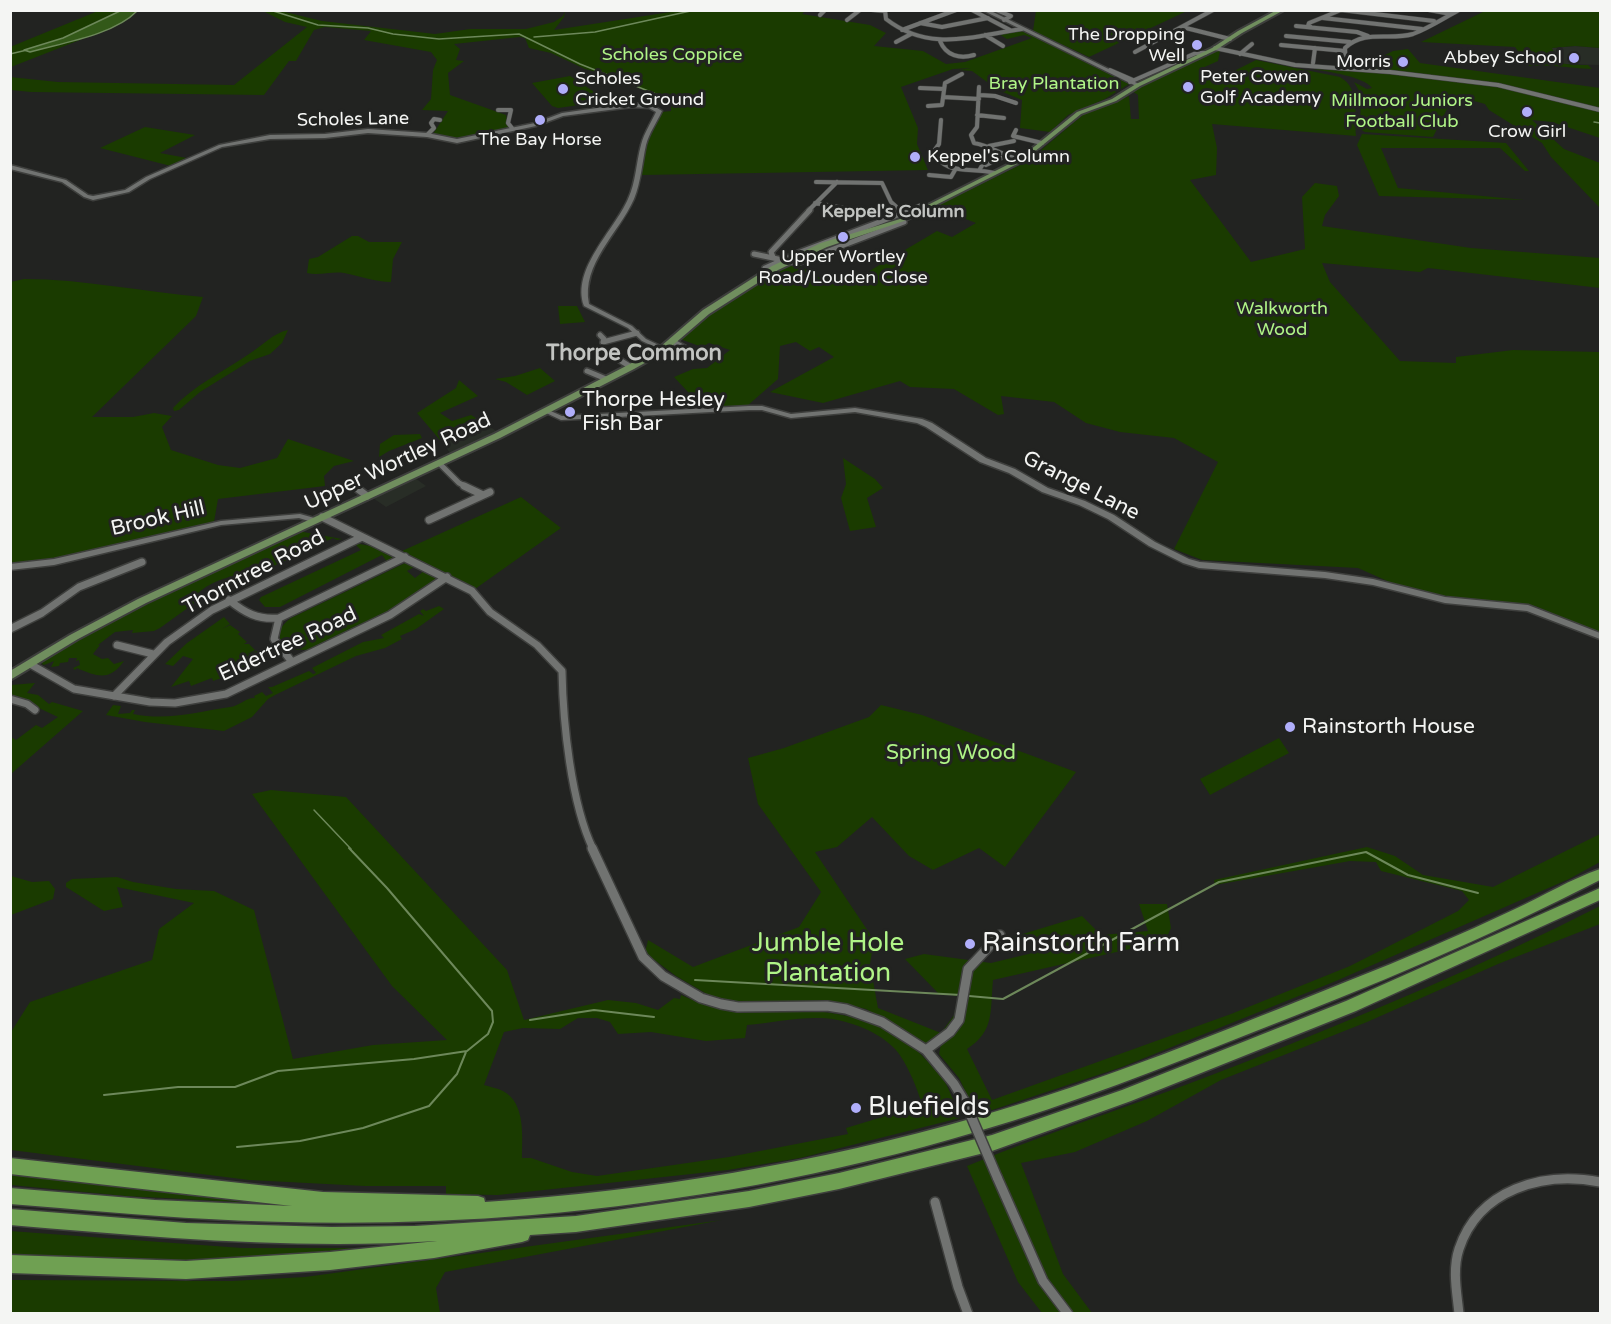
<!DOCTYPE html>
<html>
<head>
<meta charset="utf-8">
<style>
  body { margin:0 }
  #map { position:relative; width:1611px; height:1324px; overflow:hidden; background:#222321; font-family:"Varela Round",sans-serif }
  canvas { display:block }
  .frame { position:absolute; inset:0; border:12px solid #f4f5f3; pointer-events:none }
</style>
</head>
<body>
<div id="map">
<canvas width="1611" height="1324"></canvas>
<div class="frame"></div>
</div>
<script>
const context = document.querySelector('canvas').getContext('2d');
context.lineJoin = 'round';
function paint(path, color) { context.fillStyle = color; context.fill(path, 'evenodd'); }
function stroke(path, color, width, dash) { context.strokeStyle = color; context.lineWidth = width; context.lineCap = dash ? 'butt' : 'round'; context.setLineDash(dash || []); context.stroke(path); }
function write(font, color, halo, rows, align = 'center') {
  context.font = font + ' "Varela Round",sans-serif'; context.lineWidth = 6; context.setLineDash([]); context.textBaseline = 'middle'; context.strokeStyle = halo; context.fillStyle = color; for (const [text, x, y, turn = 0] of rows) {
    context.save(); context.translate(x, y); context.rotate((+turn || 0) * Math.PI / 180); context.textAlign = isNaN(turn) ? turn : align; if (halo) context.strokeText(text, 0, 0); context.fillText(text, 0, 0); context.restore();
  }
}
paint(new Path2D(`
  M1575,46L1600,48V65L1564,64L1562,62L1550,60L1547,56L1552,48Z
  M476,418L498,432L451,454L440,440L450,429Z
  M415,478L426,486L386,507L373,498Z`), '#282d26');
paint(new Path2D(`
  M806,10L802,14L870,25L886,33L874,46L923,51L946,64L965,62L1032,38L1024,35L1007,39L999,34L987,35L1022,30L1129,84L1105,99L1068,115L1050,132L1020,128L1022,100L998,90L972,71L959,70L971,68L953,69L901,87L918,128L917,144L928,170L642,175L640,174L647,143L662,112L671,111V102L663,101L640,88L612,76L585,69L551,53L529,48L525,38L520,37L454,44L460,49L456,60L464,61L448,73L450,95L506,115L509,128L458,139L433,134L448,111L422,110L431,99L433,70L437,60L431,52L364,40L371,31L325,27L314,30L296,61H289L264,95L31,92L11,90L10,77L58,82L234,85L307,27L285,22L263,11H281L322,21L435,34L470,29H526L554,22L563,16L565,11L564,17L554,30L677,11Z
  M98,11H120L61,39L25,50L30,52L108,29L11,67L10,47Z
  M1036,11V10L1187,11L1089,57L1033,31Z
  M1485,11H1600V48L1575,46L1552,48L1555,54L1547,56C1555,65 1576,65 1588,65L1592,69C1570,68 1550,64 1529,66L1515,47L1421,42Z
  M1408,49L1420,63L1600,88V138L1552,122L1532,120L1564,149L1600,163V208L1551,157L1542,143L1489,110L1485,104L1467,99L1451,101L1433,137L1365,132L1360,129L1361,94L1354,82L1367,89L1372,88C1363,76 1328,72 1313,69L1369,72V69L1382,64L1379,58L1393,51Z
  M1216,50L1220,51L1218,61L1200,69L1230,73L1256,60L1340,77C1361,89 1354,115 1356,136L1212,124L1217,148L1216,175L1190,180L1251,262L1305,249L1302,197L1315,183L1337,186L1339,196L1325,215L1322,226L1471,248L1600,258V288L1428,268L1420,272L1322,263L1330,282L1400,361L1456,363V357L1513,350L1600,352V634L1535,606L1443,597L1394,584L1358,568L1202,560L1174,549L1218,462L1174,438L1120,432L1086,423L1054,402L1001,396L1004,414L998,415L954,389L910,387L900,381L823,403L770,392L834,357L819,347L810,351L796,342L780,346L778,379L747,406H701L674,377L693,369L707,368L730,350L709,343L702,347L680,339C697,325 776,262 793,264C804,266 817,277 826,282L848,273H866L937,231L952,237L976,223L935,207L1028,161L1084,114L1129,96L1131,119H1139L1138,95L1132,91Z
  M570,76L605,99L601,102L558,108L552,106L532,83Z
  M145,127L195,135L160,153L192,159L171,166L100,148Z
  M1362,134L1506,143L1529,171H1525L1500,148H1381L1398,188L1525,200L1379,196L1357,145Z
  M352,236H358L369,242H402L393,259L391,282C376,282 360,276 344,273C332,271 319,276 307,273L309,259L318,257Z
  M24,279C84,279 143,292 203,297L196,316L92,417H133L154,413L172,416L162,427L171,450L218,465L240,468L277,458L288,439L354,461L334,466L324,476L325,486L218,499L214,522L39,562L11,564L10,282Z
  M558,306H577L585,322L560,324Z
  M288,330L282,343L270,354L250,361L200,392L179,410L174,411L173,408C194,385 223,372 249,354C262,346 273,333 288,330Z
  M540,368L555,381L527,395L506,382L495,379L515,376Z
  M459,380L478,396L440,413L452,421L471,415L476,418L450,429L440,440L417,413L456,388Z
  M420,434L422,438L389,451L379,457L380,444L394,435Z
  M843,458L875,479L883,488L867,498L876,527L850,531L841,498L846,484Z
  M521,497L561,528L475,589L402,551Z
  M298,531L342,539L337,540L333,538L298,554L293,550L290,552L295,556L261,572L249,573V576L238,579V575C219,579 204,585 190,601L196,602L160,628L154,631L132,633L133,630L115,632L98,645H100L93,654L102,659L108,658L114,664L124,661C111,680 99,678 77,668L75,670L73,668L80,665L79,660L76,661L77,658H69L68,662L60,663L59,666L51,667L54,661L44,665L42,664L43,660L110,623L109,621Z
  M354,543L371,546L394,558L388,563L382,555L374,559L280,607H265L259,600L261,597L361,550Z
  M405,563L414,567L407,571L415,578L424,571L438,580L392,611L324,644L308,650L287,649C276,638 277,628 291,618Z
  M439,606L444,609L416,629L400,636L402,639L385,648L356,656L275,695L268,699L252,717L224,731L145,722L106,715L113,705L121,706L118,714L130,713L132,710H135L133,714C169,721 195,712 230,707C239,706 247,697 255,698L254,696L262,692L266,696L273,693L268,687H272L309,671L313,674L316,673L312,668L363,642L384,638L381,635L419,614L424,616L420,611L423,609L426,611Z
  M224,617L230,624L222,629L230,625L240,632L238,634L247,642L244,644H249L255,650L245,655L257,651L262,659L241,671L213,681L212,678L191,686L189,681L171,687L193,659L183,656L173,666L165,664L187,643Z
  M35,683L27,693L38,695L49,704L52,702L83,711L11,774V737L16,740L36,725L42,728L58,717L11,695V685Z
  M881,705L922,715L1076,772L1005,867L979,848L933,870L909,856L872,817L837,847L815,852L874,940L870,964L878,1008L941,1033L954,1015L958,996L938,993L905,959L924,954L991,963L1045,950L1042,939L1005,947L1003,940L1082,916L1101,935L1148,931L1139,904H1167L1171,928L1165,941L993,980C990,1011 995,1031 967,1049L992,1100L1231,1014L1350,966L1458,911L1469,900L1462,891L1381,871L1376,862L1350,861L1215,885L1214,880L1367,847L1395,856L1423,875L1493,887L1600,834V862L1569,879L1336,981L1122,1067L977,1115L959,1078L939,1054L941,1044L926,1043L866,1009L830,1001H736L712,997L676,976L645,953L648,940L693,967L799,927L821,892L758,804L748,758L784,748L869,717Z
  M1279,738L1289,753L1210,795L1200,779Z
  M271,790L346,797L507,970L524,1020L608,1000L636,1003L658,1010L674,998L680,999L681,995C713,1010 745,1009 779,1009C835,1010 890,1018 929,1063C934,1070 942,1076 946,1084C952,1095 955,1107 960,1118L800,1158L728,1170L498,1195L446,1194V1186H365L249,1180L11,1150V1032L30,1002L152,960L159,929L194,903L117,887L123,907L104,911L66,887V883L72,879L117,877L133,882L176,889L214,891L254,910L293,1059L373,1045L447,1040L392,986L252,794ZM578,1018H597L610,1022L618,1034L651,1032L706,1041L745,1038L747,1025C770,1023 798,1017 821,1018C845,1019 876,1030 893,1047C905,1058 918,1089 922,1105L846,1128L848,1134L729,1157L597,1176L572,1172L531,1158H522C522,1137 526,1103 503,1091C497,1088 490,1087 484,1085L504,1032L523,1028L560,1029Z
  M11,876L32,882L49,881L55,889L53,899L11,915Z
  M1600,906V924L1498,964L1367,1022L1221,1080L1147,1121L1075,1152L1021,1163L1063,1274L1092,1313H1042L1018,1282L967,1166C1060,1128 1155,1098 1248,1061C1367,1014 1486,964 1600,906Z
  M10,1171L277,1204L126,1196L11,1185Z
  M722,1220L445,1272L436,1288L440,1313H11V1280L232,1281L305,1277Z
  M10,1231L242,1248H356L354,1253L181,1263L11,1259Z`), '#1a3b00');
const water = new Path2D(`
  M120,11H137C114,35 62,43 30,52L24,50L63,38Z`);
paint(water, '#335919');
stroke(water, '#6d885a', 1.5);
stroke(new Path2D(`
  M270,10L318,25L368,28L393,34L439,39L519,34L580,64L661,96
  M534,37L595,32L695,10
  M10,54L27,50
  M1594,122L1600,123
  M314,810L351,849`), '#6d885a', 1.5);
stroke(new Path2D(`
  M695,980L961,995
  M969,996L1003,999L1219,882L1366,852L1408,875L1478,893
  M530,1020L594,1010L654,1017
  M104,1095L178,1087H235L278,1071L414,1059L467,1051L488,1034L493,1022L492,1011L387,888L349,848
  M237,1147L300,1141L363,1128L429,1106L457,1074L466,1052`), '#6d885a', 2);
const streetFar3 = new Path2D(`
  M873,10L884,11
  M885,10L886,19C930,53 972,36 1022,29
  M972,10L1010,30
  M996,10L1011,16L1004,20
  M1341,10L1434,21
  M1429,10L1451,14
  M820,15L825,10
  M1323,18L1422,29
  M847,20L860,10
  M920,23L942,27L988,18
  M1296,26L1357,32L1368,36
  M1182,27L1230,39
  M1311,27L1308,26L1309,23L1341,10
  M902,30L956,10
  M985,35L1003,46
  M1286,36L1350,42
  M940,41C946,56 960,59 974,55
  M896,42L911,34
  M1281,45L1345,51
  M1215,48L1295,65L1390,72L1498,85L1600,110
  M1135,52L1213,10
  M1240,54L1252,44
  M1344,60L1368,62
  M1313,63L1315,48
  M1346,69L1345,48C1365,29 1389,41 1413,34C1429,28 1444,18 1459,10
  M1110,70L1133,80
  M1130,82L1196,53H1205
  M979,87L977,127L971,135L974,143C991,146 1004,156 1021,160
  M920,88L944,89
  M980,95L995,96L1016,103
  M943,97L979,99
  M928,106L942,105L945,83L962,74
  M498,110H511L508,123L512,128
  M977,115L1004,118
  M941,120L939,144L934,151C942,176 973,167 994,173
  M1016,130L1013,136L1042,143
  M427,135L434,128L431,123L434,119L440,120
  M989,146L1014,141
  M974,158L984,162L980,169
  M986,165L1006,156
  M929,175L951,177L955,170
  M816,182L882,183L891,202L901,211
  M815,203L849,209
  M808,211L837,182
  M907,211L921,205`);
const streetFar2 = new Path2D(`
  M899,210L906,216
  M754,254L797,263L904,222L902,220
  M773,257L771,252L810,210
  M765,268L803,251L911,210
  M600,335L604,339L603,342L637,333
  M672,341L697,355
  M605,351L631,367
  M587,371L606,379
  M439,463L459,483L467,487
  M348,481L356,487`);
const streetFar1 = new Path2D(`
  M354,486L367,496
  M464,486L483,495
  M322,517L472,591L490,612L537,645L562,671C563,723 571,803 593,849
  M429,520L490,492
  M229,600C245,613 258,620 279,618L274,639L292,662
  M279,618L405,557
  M10,629L42,613L79,587L142,562
  M117,645L153,654
  M30,664L74,689L150,702L175,703L226,694L390,615L447,577
  M114,696L167,642L212,610L362,537
  M10,699L27,704L35,710`);
const street = new Path2D(`
  M592,848L643,957L663,976L701,998L721,1004L738,1007L827,1006L846,1009L882,1022L926,1050L954,1084L965,1102
  M926,1050L950,1032L959,1020L968,969L1000,935
  M997,1177L1043,1281L1068,1314
  M935,1202L958,1287L968,1314
  M1459,1314C1457,1293 1452,1270 1459,1249C1479,1189 1543,1171 1600,1182`);
const secondary = new Path2D(`
  M982,10H989L1141,85L1136,86Z
  M632,103L652,105L662,111C657,122 649,133 646,145C642,163 641,182 634,199C619,233 581,264 589,304L632,326L646,339L665,348V350L663,351L642,341L628,328L584,306C571,269 614,231 628,199C636,182 636,163 641,145C644,133 651,123 656,112L649,108L632,107L563,116L536,126L457,143L427,137L368,133L325,138L270,139L222,147L150,179L129,192L93,200L84,197L62,182L10,169V165L66,180L88,195L93,196L125,190L146,177L219,145L270,135L325,134L368,129L427,133L457,139L535,123L562,113Z
  M749,406H762L791,414L855,408L922,419L932,423L986,458L1015,469L1048,488L1085,501L1114,515L1155,542L1189,559L1200,562L1325,572L1373,579L1445,597L1528,605L1600,633V639L1527,611L1445,603L1373,585L1325,578L1199,568L1183,563L1149,546L1108,519L1079,505L1042,492L1009,473L980,462L926,427L917,423L855,412L791,418L762,410H749L561,420L542,411L546,409L562,416Z
  M300,514L318,519L319,521L315,523L299,518L221,525L54,565L10,570V564L54,559L221,521Z`);
const primary = new Path2D(`
  M1277,10H1284L1242,33L1216,50L1140,86L1116,101L1081,114L1023,161L904,221L827,247L778,270L709,314L666,351L634,369L500,438L146,603L78,639L10,680V671L70,635L138,599L494,434L628,365L660,347L703,310L772,266L821,243L900,219L1019,159L1077,112L1112,99L1136,84L1212,48L1238,31Z`);
const highway = new Path2D(`
  M1600,869V880C1487,938 1370,987 1251,1033C1162,1068 1072,1104 979,1131C833,1175 683,1202 532,1215C424,1224 316,1225 209,1219C143,1216 77,1209 10,1204V1188L155,1200L292,1206L10,1174V1158L323,1192L478,1196L484,1198L485,1202C652,1191 817,1163 977,1117C1103,1081 1226,1030 1348,981C1404,959 1460,935 1515,909C1543,896 1571,879 1600,869Z
  M1600,888V900L1356,1011L1131,1101L992,1151L839,1189L749,1207L576,1232L530,1235L528,1240L522,1242L434,1258L330,1270L186,1279L10,1273V1255L186,1261L330,1252L437,1241C295,1250 152,1237 10,1225V1209L186,1223L332,1227L415,1226L576,1216L749,1191L839,1173L992,1135L1122,1090L1346,1001Z`);
stroke(streetFar3, '#3e3f3d', 5);
stroke(streetFar2, '#3e3f3d', 8);
stroke(streetFar1, '#3e3f3d', 10);
stroke(street, '#3e3f3d', 12);
stroke(secondary, '#3e3f3d', 3);
stroke(primary, '#3e3f3d', 4);
stroke(highway, '#3e3f3d', 3);
stroke(streetFar3, '#717371', 4);
stroke(streetFar2, '#717371', 5);
stroke(streetFar1, '#717371', 7);
stroke(street, '#717371', 9);
paint(secondary, '#717371');
paint(primary, '#708e5e');
paint(highway, '#6fa052');
const streetBridge = new Path2D(`
  M965,1102L997,1177`);
stroke(streetBridge, '#3e3f3d', 12, []);
stroke(streetBridge, '#717371', 9);
for (const [x, y, r, color] of [
  [1197,45,6,"#b0aefa"],
  [1574,58,6,"#b0aefa"],
  [1403,62,6,"#b0aefa"],
  [1188,87,6,"#b0aefa"],
  [563,89,6,"#b0aefa"],
  [1527,112,6,"#b0aefa"],
  [540,120,6,"#b0aefa"],
  [915,157,6,"#b0aefa"],
  [843,237,6,"#b0aefa"],
  [570,412,6,"#b0aefa"],
  [1290,727,6,"#b0aefa"],
  [970,944,6,"#b0aefa"],
  [856,1108,6,"#b0aefa"]
]) { const dot = new Path2D(); dot.arc(x, y, r, 0, 2 * Math.PI); context.fillStyle = color; context.fill(dot); stroke(dot, '#222321', 2); }
write('18px', '#f4f5f3', '#222321', [
  ["The Dropping",1185,35],
  ["Well",1185,56],
  ["Abbey School",1562,58],
  ["Morris",1391,62],
  ["Peter Cowen",1200,77,"left"],
  ["Golf Academy",1200,98,"left"],
  ["Scholes",575,79,"left"],
  ["Cricket Ground",575,100,"left"],
  ["Crow Girl",1527,132,"center"],
  ["The Bay Horse",540,140,"center"],
  ["Keppel's Column",927,157,"left"],
  ["Upper Wortley",843,257,"center"],
  ["Road/Louden Close",843,278,"center"]
], 'right');
write('18px', '#b0f587', '#222321', [
  ["Scholes Coppice",672,55],
  ["Bray Plantation",1054,84],
  ["Millmoor Juniors",1402,101],
  ["Football Club",1402,122],
  ["Walkworth",1282,309],
  ["Wood",1282,330]
]);
write('18px', '#f4f5f3', '#222321', [
  ["Scholes Lane",353,120,-1]
]);
write('bold 18px', '#c2c4c1', '#222321', [
  ["Keppel's Column",893,212]
]);
write('21px', '#f4f5f3', '#222321', [
  ["Thorpe Hesley",582,400],
  ["Fish Bar",582,424],
  ["Rainstorth House",1302,727]
], 'left');
write('21px', '#f4f5f3', '#222321', [
  ["Upper Wortley Road",398,462,-25],
  ["Grange Lane",1081,486,27],
  ["Brook Hill",158,519,-13],
  ["Thorntree Road",254,573,-28],
  ["Eldertree Road",288,645,-25]
]);
write('21px', '#b0f587', '#222321', [
  ["Spring Wood",951,753]
]);
write('bold 22px', '#c2c4c1', '#222321', [
  ["Thorpe Common",634,354]
]);
write('26px', '#b0f587', '#222321', [
  ["Jumble Hole",828,944],
  ["Plantation",828,974]
]);
write('26px', '#f4f5f3', '#222321', [
  ["Rainstorth Farm",982,944],
  ["Bluefields",868,1108]
], 'left');
</script>
</body>
</html>
